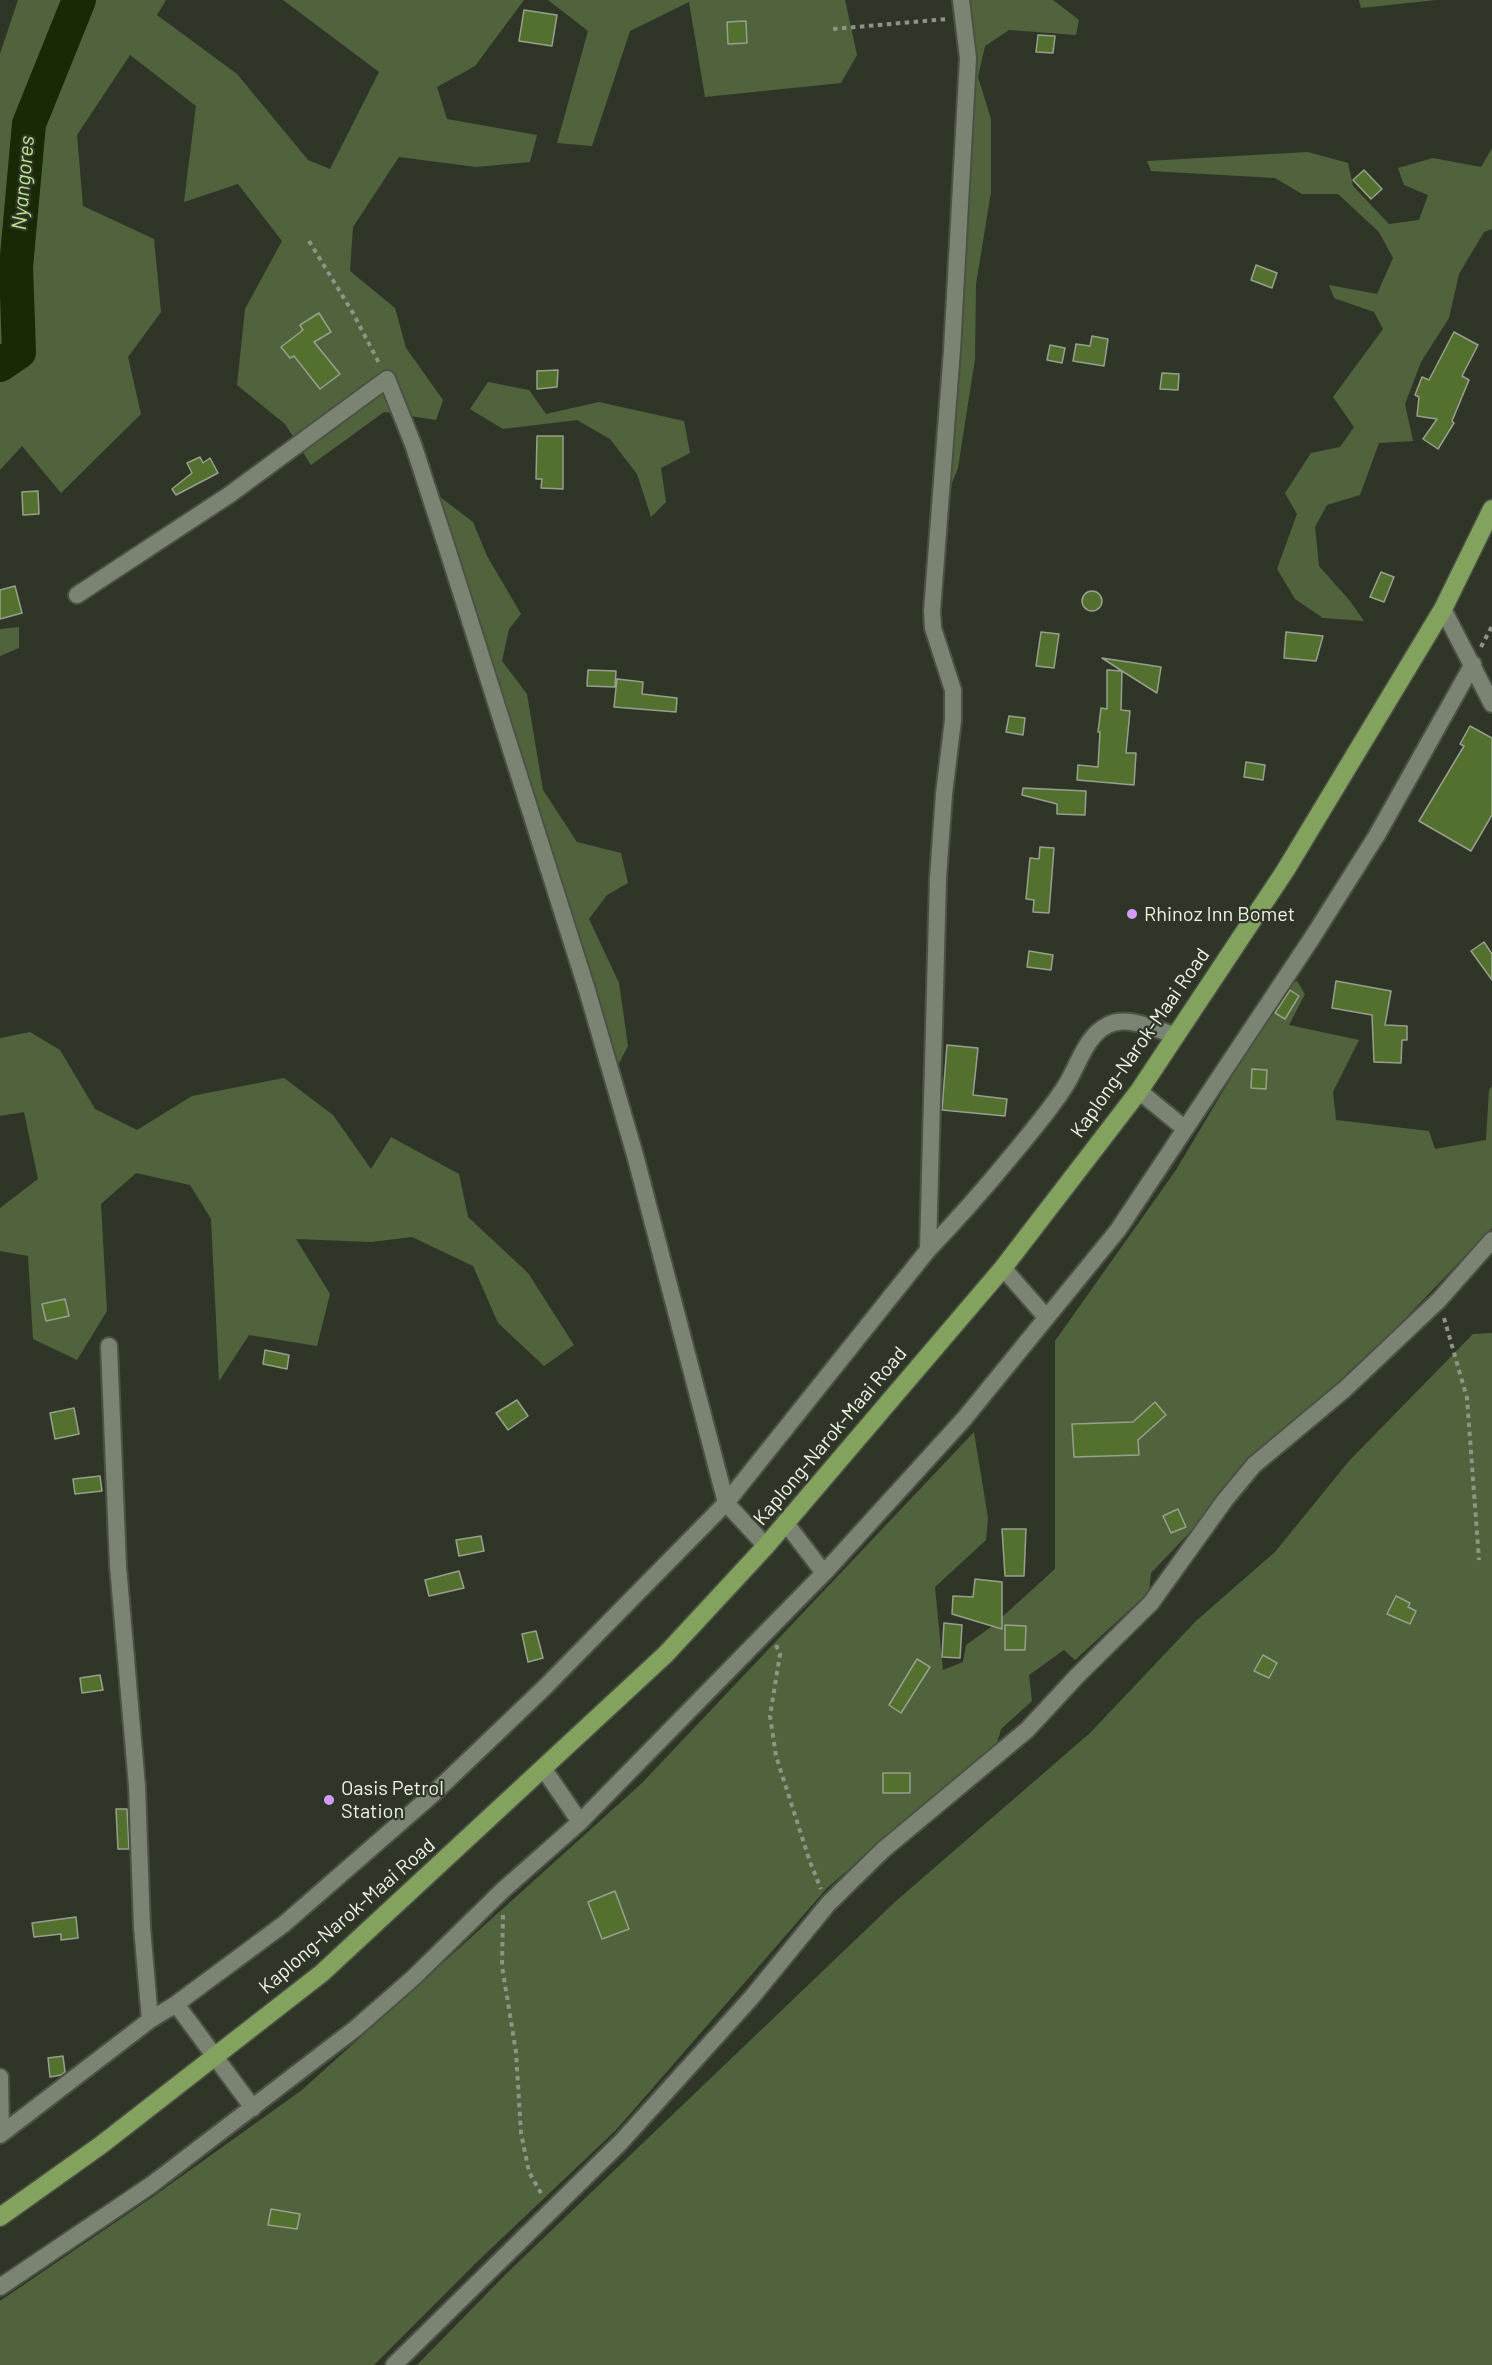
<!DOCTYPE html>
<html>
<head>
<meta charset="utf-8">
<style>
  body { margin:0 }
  canvas { display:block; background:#2f3627 }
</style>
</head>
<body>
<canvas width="1492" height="2365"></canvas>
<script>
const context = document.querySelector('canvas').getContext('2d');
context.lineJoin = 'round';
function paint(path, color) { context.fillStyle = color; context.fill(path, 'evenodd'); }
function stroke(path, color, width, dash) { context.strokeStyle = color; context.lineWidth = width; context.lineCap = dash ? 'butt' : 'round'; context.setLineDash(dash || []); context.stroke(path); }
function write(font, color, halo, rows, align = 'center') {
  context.font = font + ' Barlow,sans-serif'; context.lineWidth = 4.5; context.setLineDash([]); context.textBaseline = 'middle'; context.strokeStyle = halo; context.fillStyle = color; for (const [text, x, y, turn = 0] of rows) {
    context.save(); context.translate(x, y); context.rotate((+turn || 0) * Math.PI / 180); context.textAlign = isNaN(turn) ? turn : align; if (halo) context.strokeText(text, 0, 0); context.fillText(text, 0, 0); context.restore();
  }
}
paint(new Path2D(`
  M18,0H166L157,15L237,74L308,160L330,169L379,72L283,0H524L475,66L437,87L447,119L537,135L530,162L476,167L399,157L353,227L350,271L395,308L406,348L443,400L436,420L384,412L311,465L285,424L237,385L245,309L282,241L238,184L184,202L196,106L130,55L77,135L83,206L154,239L161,312L128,357L141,414L61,493L22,446L0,470V54Z
  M548,0H845L857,55L841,83L705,97L689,2L630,31L592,146L557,143L588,31Z
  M967,0H1053L1079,20L1076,35L1009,30L985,46L978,77L991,119V192L976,284L975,359L958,468L943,505Z
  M1359,0H1436L1361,8Z
  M1492,148V229L1484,232L1459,274L1449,318L1421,362L1405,404L1413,441L1379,443L1360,495L1327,505L1315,527L1319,566L1350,601L1364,621L1323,618L1295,599L1277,569L1297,514L1285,493L1311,453L1340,447L1354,427L1333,397L1383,329L1374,312L1334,298L1329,285L1377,294L1393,258L1379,232L1338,194H1302L1275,178L1151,171L1147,161L1308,152L1348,163L1353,186L1389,224L1419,220L1428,195L1404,185L1398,168L1433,158L1481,167Z
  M488,382L529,390L546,414L599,402L684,421L690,453L661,468L666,502L651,517L637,474L610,439L577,420L503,429L470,409Z
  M436,494L473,522L487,556L521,614L509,629L502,661L527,694L543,790L577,842L621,853L628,883L607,895L589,919L619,983L628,1046L617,1067Z
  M19,627V648L0,656V629Z
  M1297,981L1305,994L1289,1025L1359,1040L1333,1092L1336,1120L1429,1131L1435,1149L1486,1140L1489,1090L1492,1086V1228L1368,1357L1250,1457L1193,1529L1151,1573L1149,1592L1075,1660L1064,1650L1029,1675L1032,1701L1001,1729L997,1743L827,1888L616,2130L480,2259L374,2365H0V2301L154,2196L302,2090L642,1783L974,1432L988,1518L986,1540L935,1587L943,1670L963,1662L966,1645L991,1627L1055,1569V1341L1176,1170L1285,987Z
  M30,1032L60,1050L95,1109L137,1130L192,1096L284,1078L333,1115L371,1169L391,1137L459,1174L468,1217L528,1273L574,1345L544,1366L498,1323L473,1266L412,1237L371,1242L296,1239L330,1294L317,1346L249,1335L219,1381L211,1219L190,1185L136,1173L101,1204L107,1311L77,1360L33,1339L28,1256L0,1251V1208L38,1179L24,1112L0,1116V1038Z
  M1492,1333V2365H417L507,2273L896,1901L1090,1733L1196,1621L1275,1552L1349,1461L1473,1334Z`), '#51633d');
stroke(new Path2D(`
  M0,365L19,352L16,267L29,124L79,0`), '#192805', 34);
const building = new Path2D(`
  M524,10L557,15L552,46L519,41Z
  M746,21L747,43L728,44L727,22Z
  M1038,35L1055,36L1053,53L1036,52Z
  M1364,170L1382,189L1371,199L1353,180Z
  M1256,265L1277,273L1272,288L1251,280Z
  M319,313L331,332L314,342L340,374L320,389L294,356L290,358L281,347L303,330L300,325Z
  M1454,332L1478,345L1462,376L1469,380L1452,421L1454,423L1438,449L1423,439L1437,419L1417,416L1419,397L1415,395L1422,377L1429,380Z
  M1092,336L1108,339L1104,366L1073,361L1076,344L1090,346Z
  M1050,345L1065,348L1062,363L1047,360Z
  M558,370L557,387L537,389V371Z
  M1162,373L1179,374L1178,390L1160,389Z
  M537,436H563V489L541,488L542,479H536Z
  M200,457L203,463L210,458L218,473L176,495L172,489L192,473L187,463Z
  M38,491L39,514L23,515L22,492Z
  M1381,572L1394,577L1384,602L1370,597Z
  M15,586L22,613L0,619V590Z
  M1082 601a10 10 0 1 1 20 0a10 10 0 1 1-20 0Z
  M1041,632L1059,634L1054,668L1036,666Z
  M1286,632L1323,636L1316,661L1284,658Z
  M1102,658L1161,667L1157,693L1122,671L1121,710L1130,711L1126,753H1136L1134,785L1077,780L1078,765L1098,767L1100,732H1098L1101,708L1107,709V670L1122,671Z
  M588,670L616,671L615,687L587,686Z
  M617,679L643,682L642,694L677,698L676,712L614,707Z
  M1009,716L1025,718L1023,735L1006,732Z
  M1470,726L1492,738V815L1471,851L1419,821L1464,746L1460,744Z
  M1246,762L1265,765L1263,780L1244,777Z
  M1023,788L1086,791L1085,815L1057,814V804L1022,795Z
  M1040,847L1054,848L1049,913L1033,912L1034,900L1026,899L1030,858L1039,859Z
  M1484,942L1492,954V980L1471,951Z
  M1029,951L1053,955L1051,970L1027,967Z
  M1336,981L1391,991L1385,1025L1407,1026V1040H1402L1401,1063L1374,1062L1372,1015L1332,1008Z
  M1290,990L1299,996L1285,1019L1275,1013Z
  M947,1045L978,1048L973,1095L1007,1099L1005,1116L942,1110Z
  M1252,1069L1267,1070L1266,1089L1251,1088Z
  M65,1299L69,1316L46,1321L42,1304Z
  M265,1350L289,1355L287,1369L263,1364Z
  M517,1400L528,1416L508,1430L496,1413Z
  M1155,1402L1166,1415L1138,1440L1139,1455L1074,1457L1072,1424L1133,1422Z
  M74,1408L79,1434L55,1439L50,1413Z
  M100,1476L102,1491L75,1494L73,1479Z
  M1178,1509L1186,1527L1171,1533L1163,1516Z
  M1002,1529H1026L1024,1576H1005Z
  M481,1536L484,1551L459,1556L456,1540Z
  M459,1571L464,1588L429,1596L425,1580Z
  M975,1579L1002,1582V1629L952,1614L953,1596L973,1597Z
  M1396,1596L1410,1603L1408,1607L1416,1611L1410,1624L1387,1614Z
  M944,1623L962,1625L960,1658L942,1657Z
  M1005,1625L1026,1626L1025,1650H1005Z
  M536,1631L543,1658L528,1662L522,1634Z
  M1263,1655L1277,1663L1269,1678L1254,1671Z
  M917,1659L930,1667L901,1713L889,1705Z
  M100,1675L103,1690L82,1693L80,1678Z
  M883,1773H910V1793H883Z
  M116,1809H127L129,1849H118Z
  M615,1891L629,1929L602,1939L588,1902Z
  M76,1917L78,1938L61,1940V1934L34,1937L32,1923Z
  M63,2056L65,2072L61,2075L50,2077L48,2058Z
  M271,2209L300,2214L297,2229L268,2225Z`);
paint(building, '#53702f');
stroke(building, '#97a08e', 1.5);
const minor = new Path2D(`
  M77,595L229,495L387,379L413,444L446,545L587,990L635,1155L726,1503L766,1546
  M1443,609L1492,704
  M1139,1091L1184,1128
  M928,1250L938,878L944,794L953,720V690L933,628L932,611L952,350L968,58L961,0
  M1003,1268L1046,1317
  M109,1346L118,1566L137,1786L142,1927L150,2020
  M785,1522L824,1573
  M543,1768L580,1822
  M176,2004L253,2108
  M0,2077L1,2134
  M0,2135L150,2020L176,2004L284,1924L432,1795L544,1688L726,1503L928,1250C958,1219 986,1187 1013,1154C1031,1132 1051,1109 1066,1085C1078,1066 1086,1035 1108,1025C1127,1015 1155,1029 1174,1035
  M0,2287L151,2185L356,2028L413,1978L503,1890L580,1822L824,1573L964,1419L1118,1230L1312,938L1377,835L1473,664
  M394,2365L621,2142L752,1997L828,1904L883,1850L1027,1730L1077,1676L1151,1603L1225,1500L1254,1465L1345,1389L1439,1300L1492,1240`);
const trunk = new Path2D(`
  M0,2217L101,2145L322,1973L666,1654L766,1546L1003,1268L1139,1091L1285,871L1443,609L1492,509`);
stroke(minor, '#4b5144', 20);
stroke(trunk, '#4b5144', 21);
stroke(new Path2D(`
  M833,29L947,19
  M309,241L353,313L380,365
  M1481,647L1492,626
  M1444,1318L1467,1398L1479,1560
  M776,1645L780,1654L770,1716L776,1756L810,1862L821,1889
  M503,1915L502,1966L516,2052L521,2133L529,2172L542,2195`), '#8e9487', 4, [4.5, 4.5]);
stroke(minor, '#7b8473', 16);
stroke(trunk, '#82a25e', 18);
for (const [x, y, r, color] of [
  [1132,914,6,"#d39cfc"],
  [329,1800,6,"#d39cfc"]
]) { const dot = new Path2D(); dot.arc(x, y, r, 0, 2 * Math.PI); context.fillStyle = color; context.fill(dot); stroke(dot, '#2f3627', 2); }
write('20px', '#eef3e9', '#2f3627', [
  ["Rhinoz Inn Bomet",1144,914],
  ["Oasis Petrol",341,1788],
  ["Station",341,1811]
], 'left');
write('20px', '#eef3e9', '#2f3627', [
  ["Kaplong-Narok-Maai Road",1140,1043,-55],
  ["Kaplong-Narok-Maai Road",830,1436,-50],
  ["Kaplong-Narok-Maai Road",347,1916,-41]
]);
write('italic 21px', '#bce78c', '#2f3627', [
  ["Nyangores",23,183,-85]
]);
</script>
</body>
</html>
